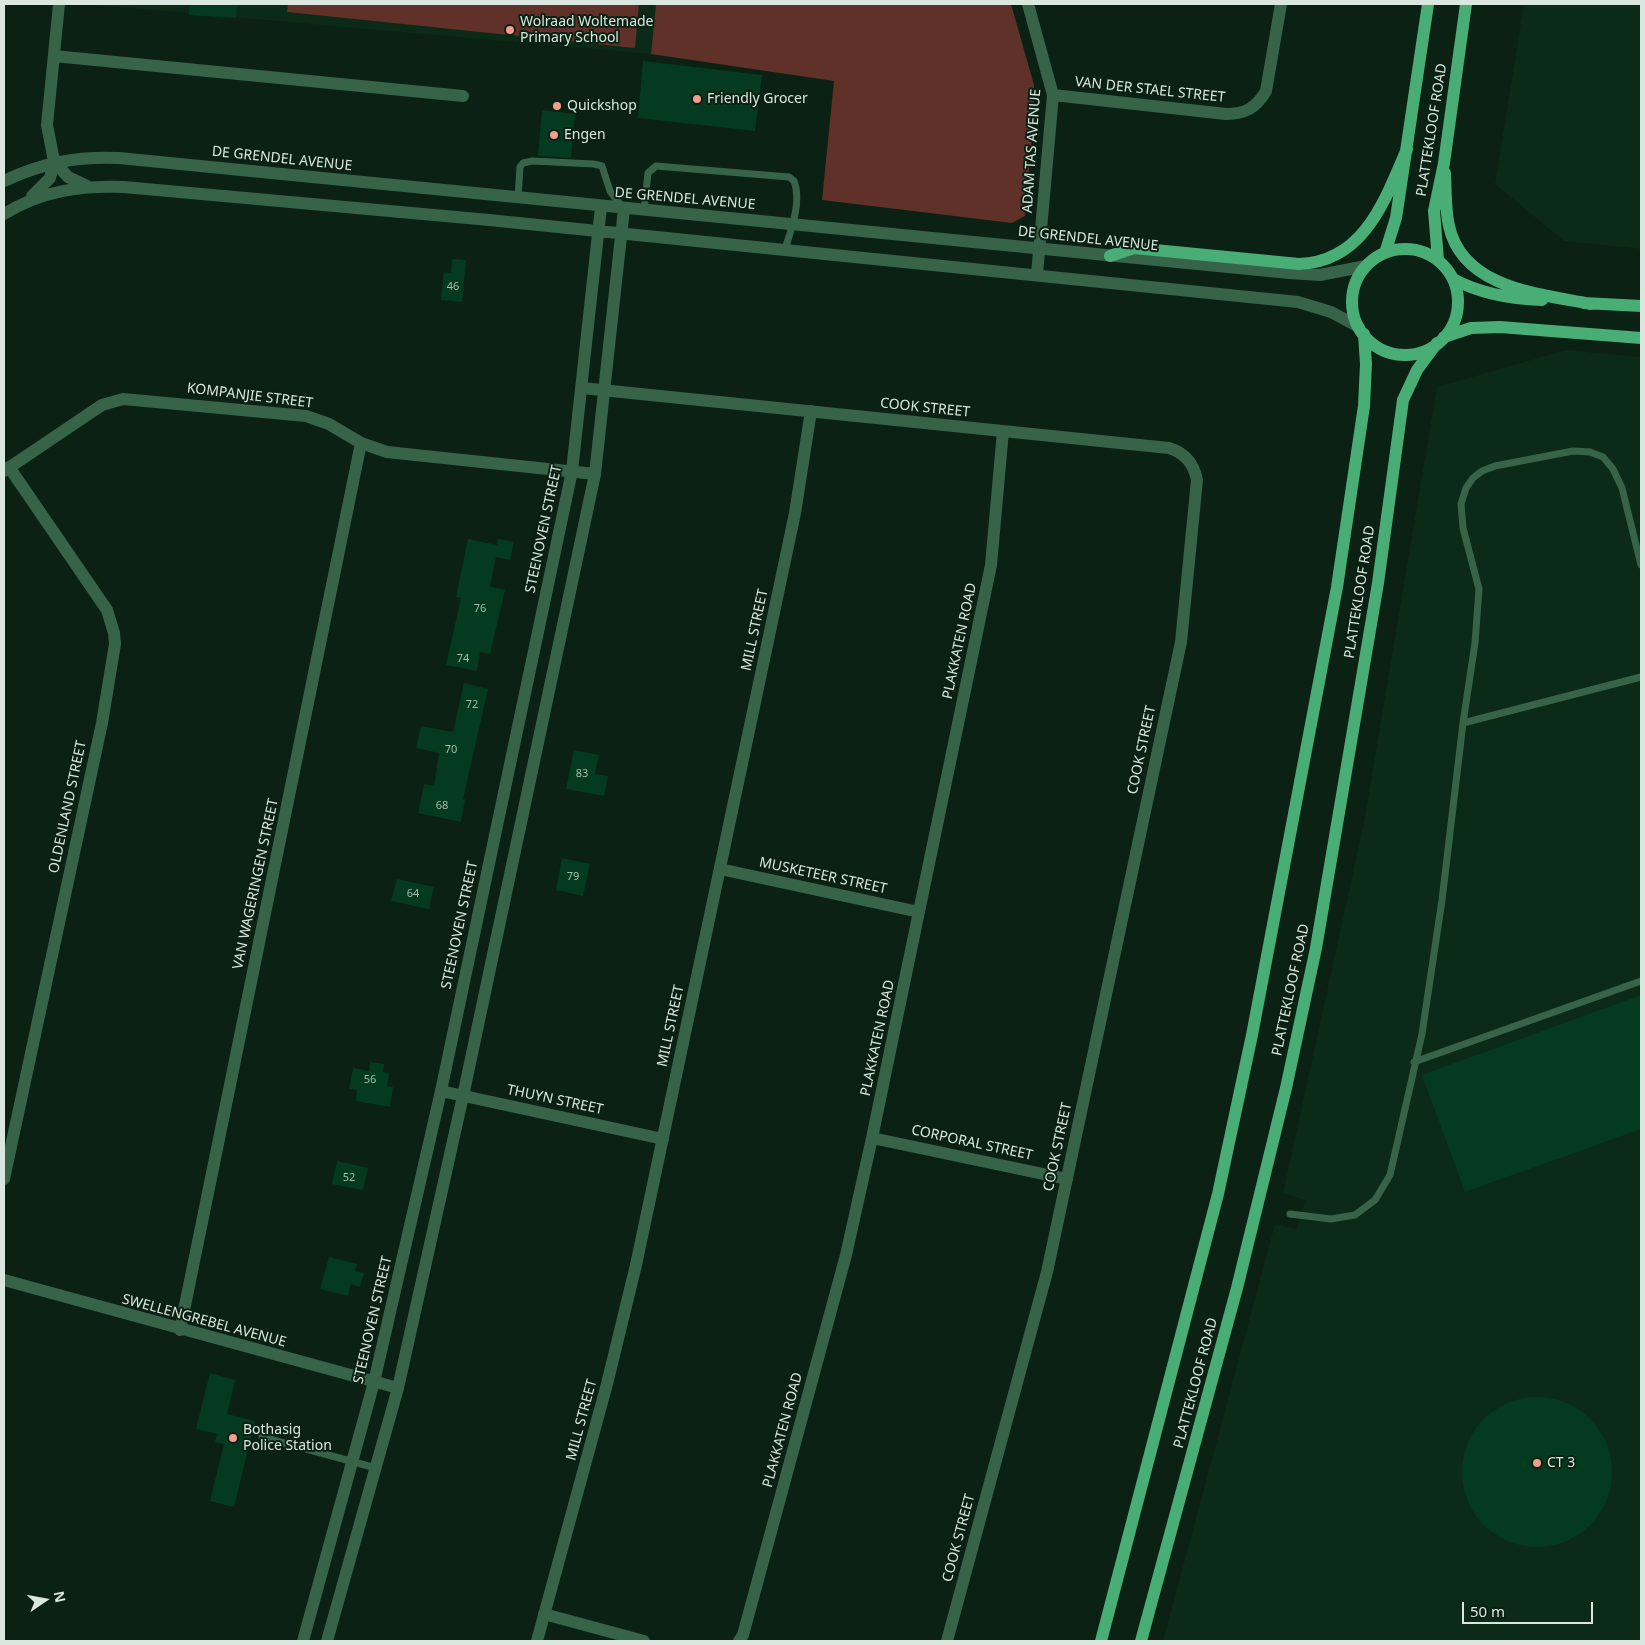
<!DOCTYPE html>
<html>
<head>
<meta charset="utf-8">
<style>
  body { margin:0 }
  #map { position:relative; width:1645px; height:1645px; overflow:hidden; background:#0a2113; font-family:"Noto Sans",sans-serif }
  canvas { display:block }
  .frame { position:absolute; inset:0; border:5px solid #d9e7de; pointer-events:none }
  .north { position:absolute; left:20px; top:1575px; width:50px; height:50px; -webkit-text-stroke:4px #0a2113; paint-order:stroke; rotate:78deg; font-size:14px; font-weight:700; line-height:20px; text-align:center; color:#d9e7de }
  .north::after { content:''; display:block; margin:auto; width:18px; height:22px; background:#d9e7de; clip-path:polygon(50% 0,100% 100%,50% 72%,0 100%) }
  .scale { position:absolute; left:1462px; top:1602px; width:131px; height:22px; box-sizing:border-box; border:2px solid #d9e7de; border-top:0; padding-left:6px; font-size:15px; line-height:18px; white-space:nowrap; color:#d9e7de; -webkit-text-stroke:4px #0a2113; paint-order:stroke }
</style>
</head>
<body>
<div id="map">
<canvas width="1645" height="1645"></canvas>
<div class="frame"></div>
<div class="north">N</div>
<div class="scale">50 m</div>
</div>
<script>
const context = document.querySelector('canvas').getContext('2d');
context.lineJoin = 'round';
function paint(path, color) { context.fillStyle = color; context.fill(path, 'evenodd'); }
function stroke(path, color, width, dash) { context.strokeStyle = color; context.lineWidth = width; context.lineCap = dash ? 'butt' : 'round'; context.setLineDash(dash || []); context.stroke(path); }
function write(font, color, halo, rows, align = 'center') {
  context.font = font + ' "Noto Sans",sans-serif'; context.lineWidth = 4; context.setLineDash([]); context.textBaseline = 'middle'; context.strokeStyle = halo; context.fillStyle = color; for (const [text, x, y, turn = 0] of rows) {
    context.save(); context.translate(x, y); context.rotate((+turn || 0) * Math.PI / 180); context.textAlign = isNaN(turn) ? turn : align; if (halo) context.strokeText(text, 0, 0); context.fillText(text, 0, 0); context.restore();
  }
}
paint(new Path2D(`
  M83,4H656L651,54Z
  M1524,4H1641V249L1564,241L1495,184Z
  M1566,350L1641,357V1641H1163L1275,1224L1297,1229L1305,1200L1283,1193L1364,822L1437,387Z`), '#0b2a18');
paint(new Path2D(`
  M288,4H639L635,48L287,12Z
  M656,4H1011L1034,85V114L1025,216L1012,223L822,200L834,81L651,54Z`), '#603129');
paint(new Path2D(`
  M190,4H237L236,18L189,15Z
  M643,61L762,75L755,131L638,118Z
  M542,110L575,114L571,158L538,156Z
  M452,259L466,260L462,302L441,300L444,272L451,273Z
  M468,539L497,545L498,539L514,542L510,560L496,557L490,587L505,590L490,654L480,652L477,671L446,665L461,598L456,597Z
  M464,683L488,689L463,799H465L461,822L418,813L424,784L434,786L439,753L416,748L421,726L453,732Z
  M574,750L599,755L595,774L608,776L604,796L566,789Z
  M562,858L590,864L583,896L556,890Z
  M397,879L434,887L429,909L391,901Z
  M1641,995V1129L1465,1192L1422,1075Z
  M370,1062L384,1064L383,1072L389,1073L387,1086L393,1087L390,1107L356,1101L357,1090L349,1089L353,1068L369,1071Z
  M337,1161L368,1168L363,1190L332,1184Z
  M329,1257L357,1264L355,1271L364,1273L360,1287L351,1284L348,1296L320,1289Z
  M210,1373L235,1380L227,1414L255,1421L234,1507L210,1501L224,1444L215,1442L217,1434L196,1429Z
  M1462 1472a75 75 0 1 1 150 0a75 75 0 1 1-150 0Z`), '#043b20');
stroke(new Path2D(`
  M518,198L520,167L523,163L532,161L594,164L602,166L610,191L623,208
  M644,210L648,173L656,166L789,177L794,181C802,201 791,230 785,249
  M1463,723L1641,677
  M1414,1062L1641,981
  M1290,1214L1331,1219L1355,1215L1375,1200L1390,1175L1422,1034L1442,900L1463,723L1475,643L1479,589L1463,528L1461,504L1466,488L1473,478L1482,471L1495,466L1573,451L1590,452L1603,457L1613,469L1622,488L1641,565
  M262,1437L376,1468`), '#376449', 7);
stroke(new Path2D(`
  M1028,4L1053,95L1037,274
  M54,56L463,96
  M1053,95L1226,114C1245,114 1256,108 1266,91L1281,4
  M54,161L47,125L59,4
  M582,388L1169,448C1185,453 1194,464 1197,480L1181,642L1047,1272L947,1641
  M4,471L102,405L123,399L306,416L329,424L361,443L387,452L595,474
  M720,869L919,912
  M441,1091L663,1139
  M872,1138L1067,1179
  M4,1179L102,723L115,644L114,633L107,610L9,467
  M4,1280L398,1388
  M180,1330L361,443
  M544,1614L644,1641
  M537,1641L607,1384L636,1265L795,513L811,411
  M739,1641L743,1635L846,1255L872,1138L991,565L1003,431`), '#376449', 12);
stroke(new Path2D(`
  M54,161L68,177L87,186
  M4,181C42,163 77,156 119,158L1289,273L1320,275L1366,266
  M32,196L50,178L54,161
  M4,214C41,191 81,185 124,187L489,220L1298,302L1331,312L1359,327
  M303,1641L374,1382L441,1091L572,471L601,207
  M327,1641L398,1388L463,1096L595,474L624,209`), '#376449', 12);
stroke(new Path2D(`
  M1445,173C1446,190 1445,209 1449,226C1463,289 1541,294 1591,304
  M1352 302a53 53 0 1 1 106 0a53 53 0 1 1-106 0Z
  M1385,253L1396,218L1428,4
  M1110,256L1134,248L1299,264C1364,262 1385,200 1407,149
  M1438,260L1434,211L1444,163L1466,4
  M1453,279C1481,294 1510,299 1542,300
  M1584,303L1641,306
  M1444,337L1471,328L1500,327L1641,338
  M1101,1641L1218,1194L1252,1035L1337,587L1364,406L1366,364L1364,334
  M1141,1641L1237,1288L1286,1088L1316,948L1378,583L1403,400L1417,370L1437,343`), '#49ae76', 12);
for (const [x, y, r, color] of [
  [510,30,5,"#f59d8d"],
  [697,99,5,"#f59d8d"],
  [557,106,5,"#f59d8d"],
  [554,135,5,"#f59d8d"],
  [233,1438,5,"#f59d8d"],
  [1537,1463,5,"#f59d8d"]
]) { const dot = new Path2D(); dot.arc(x, y, r, 0, 2 * Math.PI); context.fillStyle = color; context.fill(dot); stroke(dot, '#0a2113', 2); }
write('11px', '#a4bcae', null, [
  ["46",453,287],
  ["76",480,609],
  ["74",463,659],
  ["72",472,705],
  ["70",451,750],
  ["83",582,774],
  ["68",442,806],
  ["79",573,877],
  ["64",413,894],
  ["56",370,1080],
  ["52",349,1178]
]);
write('14px', '#d9e7de', '#0a2113', [
  ["Wolraad Woltemade",520,22],
  ["Primary School",520,38],
  ["Friendly Grocer",707,99],
  ["Quickshop",567,106],
  ["Engen",564,135],
  ["Bothasig",243,1430],
  ["Police Station",243,1446],
  ["CT 3",1547,1463]
], 'left');
write('14px', '#d9e7de', '#0a2113', [
  ["VAN DER STAEL STREET",1150,90,6],
  ["PLATTEKLOOF ROAD",1432,130,-81],
  ["ADAM TAS AVENUE",1032,151,-86],
  ["DE GRENDEL AVENUE",282,159,6],
  ["DE GRENDEL AVENUE",685,199,5],
  ["DE GRENDEL AVENUE",1088,239,6],
  ["KOMPANJIE STREET",250,396,7],
  ["COOK STREET",925,408,6],
  ["STEENOVEN STREET",544,529,-78],
  ["PLATTEKLOOF ROAD",1360,592,-81],
  ["MILL STREET",755,630,-78],
  ["PLAKKATEN ROAD",960,641,-78],
  ["COOK STREET",1142,750,-78],
  ["OLDENLAND STREET",68,807,-78],
  ["MUSKETEER STREET",823,876,12],
  ["VAN WAGERINGEN STREET",256,884,-78],
  ["STEENOVEN STREET",460,925,-78],
  ["PLATTEKLOOF ROAD",1291,990,-78],
  ["MILL STREET",671,1026,-78],
  ["PLAKKATEN ROAD",878,1038,-78],
  ["THUYN STREET",555,1100,12],
  ["CORPORAL STREET",972,1143,12],
  ["COOK STREET",1058,1147,-78],
  ["STEENOVEN STREET",373,1320,-77],
  ["SWELLENGREBEL AVENUE",204,1321,15],
  ["PLATTEKLOOF ROAD",1196,1383,-75],
  ["MILL STREET",582,1420,-75],
  ["PLAKKATEN ROAD",783,1430,-75],
  ["COOK STREET",959,1538,-75]
]);
</script>
</body>
</html>
